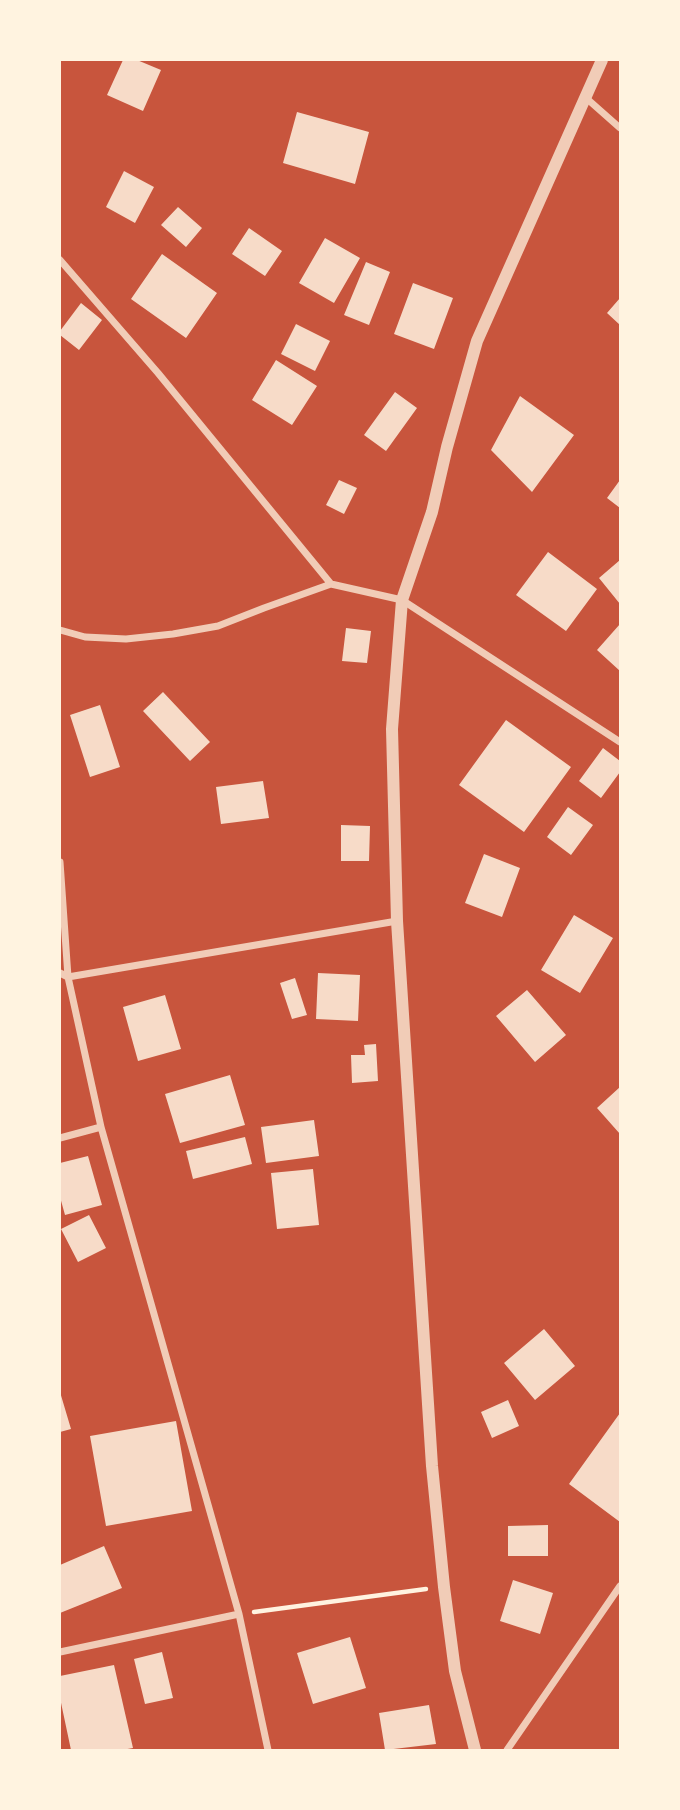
<!DOCTYPE html>
<html>
<head>
<meta charset="utf-8">
<style>
  body { margin:0 }
  #map { position:relative; width:680px; height:1810px; overflow:hidden; background:#c8553d; font-family:"Roboto Condensed",sans-serif }
  canvas { display:block }
  .frame { position:absolute; inset:0; border:61px solid #fff3e0; pointer-events:none }
</style>
</head>
<body>
<div id="map">
<canvas width="680" height="1810"></canvas>
<div class="frame"></div>
</div>
<script>
const context = document.querySelector('canvas').getContext('2d');
context.lineJoin = 'round';
function paint(path, color) { context.fillStyle = color; context.fill(path, 'evenodd'); }
function stroke(path, color, width, dash) { context.strokeStyle = color; context.lineWidth = width; context.lineCap = dash ? 'butt' : 'round'; context.setLineDash(dash || []); context.stroke(path); }
paint(new Path2D(`
  M123,60H137L161,70L143,111L107,95Z
  M297,112L369,132L355,184L283,163Z
  M124,171L154,187L135,223L106,207Z
  M178,207L202,228L186,247L161,225Z
  M249,228L282,251L265,276L232,254Z
  M325,238L360,258L334,303L299,283Z
  M162,254L217,293L186,338L131,299Z
  M366,262L390,272L369,325L344,315Z
  M413,283L453,298L434,349L394,334Z
  M620,298V325L607,313Z
  M81,303L102,320L79,350L60,335V331Z
  M296,324L330,341L315,371L281,354Z
  M276,360L317,386L292,425L252,400Z
  M395,392L417,408L386,451L364,435Z
  M520,396L574,435L532,492L491,450Z
  M339,480L357,488L344,514L326,505Z
  M620,480V508L607,498Z
  M548,552L597,589L566,631L516,595Z
  M620,560V604L599,578Z
  M620,624V671L597,650Z
  M346,628L371,631L367,663L342,661Z
  M163,692L210,742L190,761L143,711Z
  M100,705L120,767L90,777L70,715Z
  M506,720L571,767L524,832L459,785Z
  M603,748L620,761V772L601,798L579,781Z
  M263,781L269,818L221,824L216,787Z
  M568,807L593,825L571,855L547,837Z
  M341,825L370,826L369,861H341Z
  M484,854L520,868L502,917L465,903Z
  M574,915L613,938L580,993L541,970Z
  M318,973L360,975L358,1021L316,1019Z
  M295,978L307,1015L292,1019L280,983Z
  M527,990L566,1035L535,1062L496,1016Z
  M165,995L181,1049L138,1061L123,1007Z
  M376,1044L378,1081L352,1083L351,1055H365L364,1045Z
  M230,1075L245,1125L180,1143L165,1094Z
  M620,1087V1134L597,1108Z
  M314,1120L319,1156L266,1163L261,1127Z
  M245,1137L252,1164L193,1179L186,1151Z
  M88,1156L102,1205L65,1215L60,1197V1163Z
  M313,1169L319,1225L277,1229L271,1173Z
  M89,1215L106,1248L78,1262L61,1229Z
  M544,1329L575,1366L535,1400L504,1363Z
  M60,1392L71,1429L60,1432Z
  M508,1400L519,1426L492,1438L481,1412Z
  M620,1413V1522L569,1484Z
  M176,1421L192,1511L106,1526L90,1436Z
  M548,1525V1556H508V1526Z
  M104,1546L122,1588L60,1613V1565Z
  M513,1580L553,1593L540,1634L500,1621Z
  M350,1637L366,1688L313,1704L297,1653Z
  M162,1652L173,1698L145,1704L134,1659Z
  M114,1665L133,1748L122,1750H71L60,1698V1676Z
  M429,1705L436,1744L385,1750L379,1713Z`), '#f7dbc8');
stroke(new Path2D(`
  M254,1612L426,1589`), '#fff3e0', 4.5);
stroke(new Path2D(`
  M585,97L620,128
  M60,260L158,373L331,584L402,600L620,742
  M60,630L85,637L126,639L173,634L218,626L264,608L331,584
  M60,862L68,977L101,1127
  M60,973L68,977L397,921
  M60,1138L101,1127L239,1614L268,1750
  M60,1652L239,1614
  M507,1750L620,1586`), '#f1ccb7', 7);
stroke(new Path2D(`
  M475,1750L455,1671L444,1587L432,1466L397,921L392,729L402,600L432,512L447,447L477,341L602,60`), '#f1ccb7', 12);
</script>
</body>
</html>
